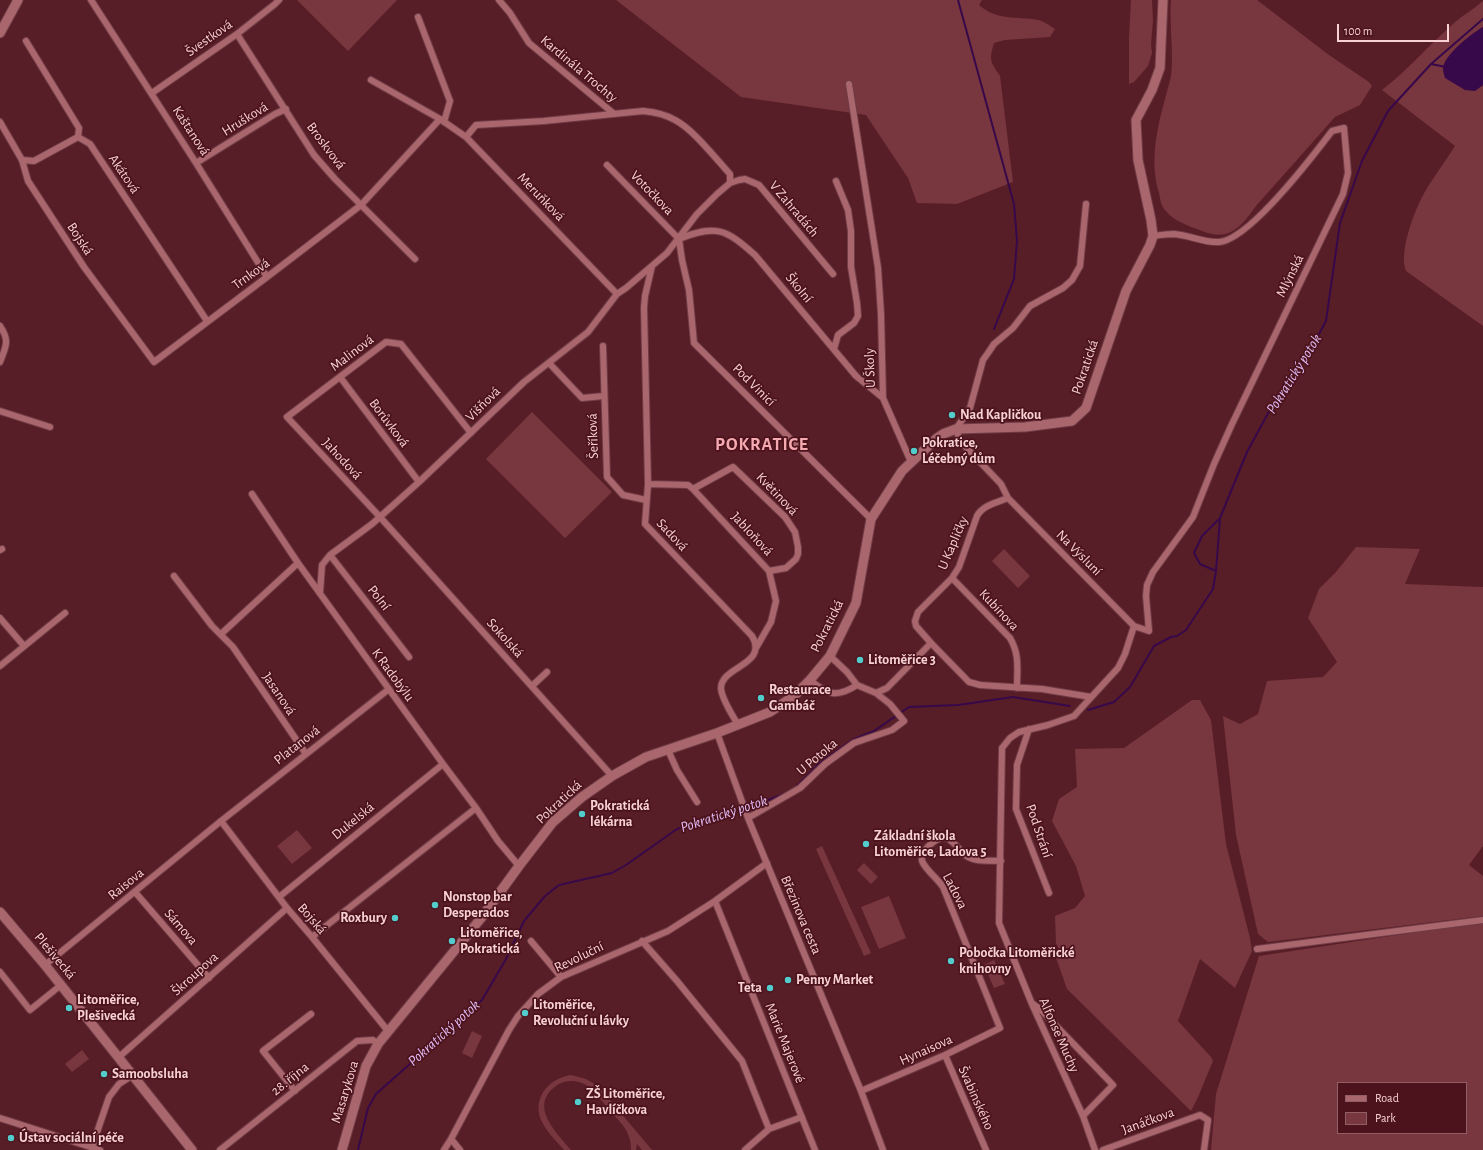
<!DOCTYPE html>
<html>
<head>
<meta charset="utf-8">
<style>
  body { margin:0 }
  #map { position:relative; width:1483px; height:1150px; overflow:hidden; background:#581e27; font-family:"Alegreya Sans",sans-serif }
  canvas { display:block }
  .legend { position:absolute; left:1337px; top:1082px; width:130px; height:52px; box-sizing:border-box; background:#4c131d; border:1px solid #905f66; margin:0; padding:5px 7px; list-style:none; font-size:12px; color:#f7d1d3 }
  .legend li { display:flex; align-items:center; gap:8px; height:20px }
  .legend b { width:20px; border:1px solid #905f66 }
  .scale { position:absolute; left:1337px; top:24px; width:112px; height:18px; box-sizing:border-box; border:2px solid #f7d1d3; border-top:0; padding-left:5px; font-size:12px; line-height:14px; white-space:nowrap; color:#f7d1d3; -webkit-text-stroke:3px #4c131d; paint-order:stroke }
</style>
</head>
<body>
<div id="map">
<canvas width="1483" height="1150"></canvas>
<ul class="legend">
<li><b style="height:5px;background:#a9676d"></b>Road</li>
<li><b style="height:11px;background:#78363e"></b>Park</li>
</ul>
<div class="scale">100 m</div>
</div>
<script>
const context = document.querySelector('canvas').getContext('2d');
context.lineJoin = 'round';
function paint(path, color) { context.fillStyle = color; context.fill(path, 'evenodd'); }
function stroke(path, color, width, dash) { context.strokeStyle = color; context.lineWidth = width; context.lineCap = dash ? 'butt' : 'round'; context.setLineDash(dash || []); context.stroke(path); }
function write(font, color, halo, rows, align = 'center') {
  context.font = font + ' "Alegreya Sans",sans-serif'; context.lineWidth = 3.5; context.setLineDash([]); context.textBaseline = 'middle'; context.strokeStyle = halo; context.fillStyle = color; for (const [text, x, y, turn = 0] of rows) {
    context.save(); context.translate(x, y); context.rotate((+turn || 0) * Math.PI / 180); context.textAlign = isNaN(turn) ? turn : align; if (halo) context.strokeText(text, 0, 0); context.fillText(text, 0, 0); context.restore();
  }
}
paint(new Path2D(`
  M297,0H397L348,51Z
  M616,0H982L979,5C997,21 1016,16 1038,20C1044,21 1050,26 1055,29L1050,37L1005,40L994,43C989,60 990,61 1000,76L1013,182L957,204L917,203L908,178L866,115L741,97Z
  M1131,0H1152L1153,21L1151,44L1152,53L1148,66L1134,82L1129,84V37Z
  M1171,0H1257L1329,55L1369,82L1372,86L1360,105L1335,117L1256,206C1241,227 1229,242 1202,231C1189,226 1173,221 1165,210C1161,206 1160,198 1159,193C1150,164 1156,132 1164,103C1166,94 1169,85 1171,76C1174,52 1169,25 1171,0Z
  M1483,1V27L1459,45L1445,61L1475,90L1483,85V326L1406,271C1398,251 1416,206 1427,188C1436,174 1446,160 1455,146L1382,90C1408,70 1429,45 1454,23C1463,15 1474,9 1483,1Z
  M532,412L612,492L565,538L486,459Z
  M1356,547L1420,549L1405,584L1483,587V846L1469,865L1483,876V916L1268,942L1258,934L1236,835L1223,716L1240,724L1258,714L1267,681L1323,677L1337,662L1308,618L1319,589L1336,572Z
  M1004,549L1030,576L1018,588L992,561Z
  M1192,700H1200L1211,720L1226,844L1250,938L1252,951L1235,988L1200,959L1178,1021L1211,1057L1213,1061L1198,1097L1191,1111L1067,989L1054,952L1064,959L1056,943L1055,916L1075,908L1085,896L1076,866L1052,821L1059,799L1077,787L1075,749L1124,748Z
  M297,830L312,848L292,864L277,846Z
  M822,846L871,953L864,956L816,849Z
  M864,863L878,877L871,884L857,870Z
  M889,896L906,938L879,949L861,907Z
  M1483,922V1150H1211L1216,1094L1259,956ZM1338,1083H1466V1133H1338Z
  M994,960L1005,984L994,988L984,965Z
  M472,1031L482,1036L472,1058L462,1053Z
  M82,1050L89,1059L72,1072L65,1064Z
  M571,1075L586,1079L598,1086L652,1150H642L637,1144L636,1150H631C631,1144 630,1138 627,1132C624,1125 617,1119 612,1113C605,1105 598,1095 590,1088C587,1085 583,1083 579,1082C571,1080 562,1081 556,1086C528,1106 557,1133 571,1150H564C556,1141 546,1131 541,1120C532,1098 549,1078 571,1075Z`), '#78363e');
paint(new Path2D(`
  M1483,27V85L1475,91L1465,90L1445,78C1444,75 1443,71 1443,68C1444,55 1472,33 1483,27Z`), '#37084a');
stroke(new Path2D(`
  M958,0L1014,204L1017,241L1014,279L994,329
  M1431,64L1446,67
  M1216,571L1200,564L1194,553L1202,536L1219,519
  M1088,710L1114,702L1130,687L1154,646L1171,637L1177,636L1186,630L1213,589L1216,571L1220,518L1247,452L1272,406L1311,349L1326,321L1340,223L1362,161L1388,111L1431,64L1483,19
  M358,1150L368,1108L376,1094L482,1000L506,959L524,921L545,896L559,885L612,873L626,865L677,829L761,803L786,793L795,788L821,762L852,740L874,731L909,707L958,705L1013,697L1070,706`), '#37084a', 2);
const street = new Path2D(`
  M91,0L196,163L267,277
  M499,0L510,13L529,43L613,113
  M418,17L450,101L444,122
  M237,34L314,155L335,179L415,259
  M26,41L79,128L78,137
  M371,80L440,119L466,137L617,294
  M849,84L878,268L881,314L883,398L911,462
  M152,93L237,34L275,4L279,0
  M0,122L22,160L28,181L84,267L154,362L267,277L361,205L440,119
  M78,137L90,144L207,321
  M466,137L476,125L544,121L643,111C654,112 665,114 675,120C693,129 716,159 730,174V183
  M22,160L34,161L78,137
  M196,163L275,114L286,109
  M607,165L679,239
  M1086,204L1080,266L1072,280L1063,288L1030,306L1013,328L994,344L988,353L983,360L970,408L956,429L960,441L1001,484L1008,498L1134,626L1149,631L1146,596L1147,585L1153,572L1193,517L1214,464L1232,424L1343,194L1348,173L1344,128L1332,131C1313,156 1249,240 1219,242C1204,243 1189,235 1174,234C1167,234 1160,235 1153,236
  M679,239L682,260L689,290L694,343L871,519
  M679,239C716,224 726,229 755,255L856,376L883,398
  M652,266L645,296L644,308L648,484L645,524L752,636C769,665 721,666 721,688C721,698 733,716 738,725
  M0,326C10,341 6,346 0,362
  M603,346L607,477L623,495L646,500
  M834,349L838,335L854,323L858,316L857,303L851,267V231L848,210L836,181
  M549,363L582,398L604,396
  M340,377L419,482
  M0,411L50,427
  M471,433L401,344L386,342L287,417L380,517L612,776
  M648,484L688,485L693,489L769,571L776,601L771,622L756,648
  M693,489L733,467L785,517L795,532L798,547V554L796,559L786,568L769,571
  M252,494L298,563L443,764L476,808L498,841L519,866
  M1008,498C996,503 983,505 977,516L959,567L952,578L918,612L915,621L916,626L931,643L969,682L980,685L1042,689L1091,697
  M0,550L2,549
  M330,555L409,657
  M174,576L212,626L233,647L306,754
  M952,578L1010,638C1020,655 1017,669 1017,688
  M320,593L322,565L330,555L372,524L419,482L524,382L588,332L617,294L626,288L667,253L697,214L717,194L730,183L739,180L745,179L759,185L833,274
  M0,618L24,646
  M221,634L298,563
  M830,656L847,672L857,685L876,693L887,688L931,643
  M0,666L65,613
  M810,680C828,695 837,698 857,685
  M532,686L547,672
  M1029,729L1017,765L1016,809L1049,893
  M717,733L748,818L861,1091L883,1150
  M668,750L677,770L697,802
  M748,818L800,788L825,764L854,743L892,730L904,721L890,704L876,693
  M221,821L287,908L312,937L388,1031
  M135,892L209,978
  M279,897L443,764
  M715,901L815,1150
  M312,937L476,808
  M531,941L561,977
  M642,941L677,981L742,1061L769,1129
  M1257,949L1483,920
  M45,965L221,821L389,689
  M0,972L30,1010L61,985
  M1033,1004L1041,1010L1113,1085L1083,1116
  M945,1055L986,1150
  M119,1057L287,908
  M295,1091L263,1051L311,1014
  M861,1091L945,1055L1000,1028L943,887C937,878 928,872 923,863C917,853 937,835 946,838C956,841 962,857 973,859C981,862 992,860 1001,861
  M0,1118L100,1150
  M451,1139L460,1150
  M92,1147L109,1097L119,1084L133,1075
  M220,1150L357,1041L373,1040L378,1044
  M444,1150L451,1139L509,1030L518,1016L538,994L561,977L668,931L715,901L767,863
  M745,1150L769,1129L802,1117
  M1095,1150L1083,1116L1032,1004L999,923L1002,748L1010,738L1019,732L1048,725L1074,716L1118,668L1125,654L1134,626
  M1103,1150L1200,1115L1208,1120L1204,1150`);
const secondary = new Path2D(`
  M0,33L18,0
  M0,912L45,965L192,1150
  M342,1150L366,1066L378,1044L482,917L519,866L553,822L582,797L612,776L646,757L717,733L770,712L794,696L810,680L830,656L856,603L871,519L902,471L937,438L943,434L956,429L1025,427L1072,421L1086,408L1126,291L1150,245L1153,236L1151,220L1138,160L1136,120L1152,90L1160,68L1163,0`);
stroke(street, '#703c46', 8);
stroke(secondary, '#703c46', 11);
stroke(street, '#a9676d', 6);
stroke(secondary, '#a9676d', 9);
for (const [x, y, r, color] of [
  [952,415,4,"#53cdcb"],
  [914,451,4,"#53cdcb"],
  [860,660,4,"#53cdcb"],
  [761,698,4,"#53cdcb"],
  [582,814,4,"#53cdcb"],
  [866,844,4,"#53cdcb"],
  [435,905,4,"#53cdcb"],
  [395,918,4,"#53cdcb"],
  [452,941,4,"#53cdcb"],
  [951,961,4,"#53cdcb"],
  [788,980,4,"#53cdcb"],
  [770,988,4,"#53cdcb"],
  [69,1008,4,"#53cdcb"],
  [525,1013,4,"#53cdcb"],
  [104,1074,4,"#53cdcb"],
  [578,1102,4,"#53cdcb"],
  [11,1138,4,"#53cdcb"]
]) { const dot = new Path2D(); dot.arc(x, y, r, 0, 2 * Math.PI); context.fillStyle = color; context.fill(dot); stroke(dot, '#4c131d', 1.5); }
write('14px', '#f7d1d3', '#4c131d', [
  ["Švestková",209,38,-35],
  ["Kardinála Trochty",579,69,40],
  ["Hrušková",245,119,-32],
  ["Kaštanová",191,131,57],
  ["Broskvová",326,146,53],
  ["Akátová",124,174,56],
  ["Votočkova",652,193,46],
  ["Meruňková",541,197,46],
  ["V Zahradách",794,209,50],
  ["Bojská",80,239,57],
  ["Trnková",251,274,-36],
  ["Mlýnská",1290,276,-64],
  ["Školní",799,288,50],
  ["Malinová",352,353,-37],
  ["Pokratická",1085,367,-71],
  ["U Školy",870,368,-92],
  ["Pod Vinicí",754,385,45],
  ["Višňová",483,404,-45],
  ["Borůvková",389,423,53],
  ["Šeříková",593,436,-92],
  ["Jahodová",342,459,47],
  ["Květinová",777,494,46],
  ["Jabloňová",752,534,47],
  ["Sadová",672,535,47],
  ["U Kapličky",953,543,-67],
  ["Na Výsluní",1079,553,45],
  ["Polní",379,598,52],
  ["Kubínova",999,610,47],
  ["Pokratická",827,626,-63],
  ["Sokolská",505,638,48],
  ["K Radobýlu",393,675,54],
  ["Jasanová",279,694,56],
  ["Platanová",297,745,-38],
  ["U Potoka",817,757,-40],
  ["Pokratická",559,802,-43],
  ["Dukelská",353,821,-39],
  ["Pod Strání",1039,831,71],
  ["Raisova",126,884,-39],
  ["Ladova",955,891,63],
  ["Březinova cesta",801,915,67],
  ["Bojská",312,919,49],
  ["Sámova",181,927,49],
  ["Plešivecká",55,956,50],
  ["Revoluční",579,957,-26],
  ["Škroupova",195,974,-42],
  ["Alfonse Muchy",1059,1035,66],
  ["Marie Majerové",785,1043,68],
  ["Hynaisova",926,1050,-24],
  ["28. října",290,1079,-39],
  ["Masarykova",345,1092,-73],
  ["Švabinského",976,1098,66],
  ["Janáčkova",1148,1121,-20]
]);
write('bold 14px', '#f7d1d3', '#4c131d', [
  ["Nad Kapličkou",960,415],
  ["Pokratice,",922,443],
  ["Léčebný dům",922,459],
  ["Litoměřice 3",868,660],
  ["Restaurace",769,690],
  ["Gambáč",769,706],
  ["Pokratická",590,806],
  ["lékárna",590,822],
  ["Základní škola",874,836],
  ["Litoměřice, Ladova 5",874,852],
  ["Nonstop bar",443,897],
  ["Desperados",443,913],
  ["Roxbury",387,918,"right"],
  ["Litoměřice,",460,933],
  ["Pokratická",460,949],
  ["Pobočka Litoměřické",959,953],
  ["knihovny",959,969],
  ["Penny Market",796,980],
  ["Teta",762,988,"right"],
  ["Litoměřice,",77,1000],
  ["Plešivecká",77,1016],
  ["Litoměřice,",533,1005],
  ["Revoluční u lávky",533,1021],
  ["Samoobsluha",112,1074],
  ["ZŠ Litoměřice,",586,1094],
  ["Havlíčkova",586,1110],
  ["Ústav sociální péče",19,1138]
], 'left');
write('italic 15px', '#e1bcf5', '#4c131d', [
  ["Pokratický potok",1294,374,-58],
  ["Pokratický potok",724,814,-18],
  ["Pokratický potok",444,1033,-42]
]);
context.letterSpacing = '1px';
write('bold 18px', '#f4aab0', '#4c131d', [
  ["POKRATICE",762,445]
]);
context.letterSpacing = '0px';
</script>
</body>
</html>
